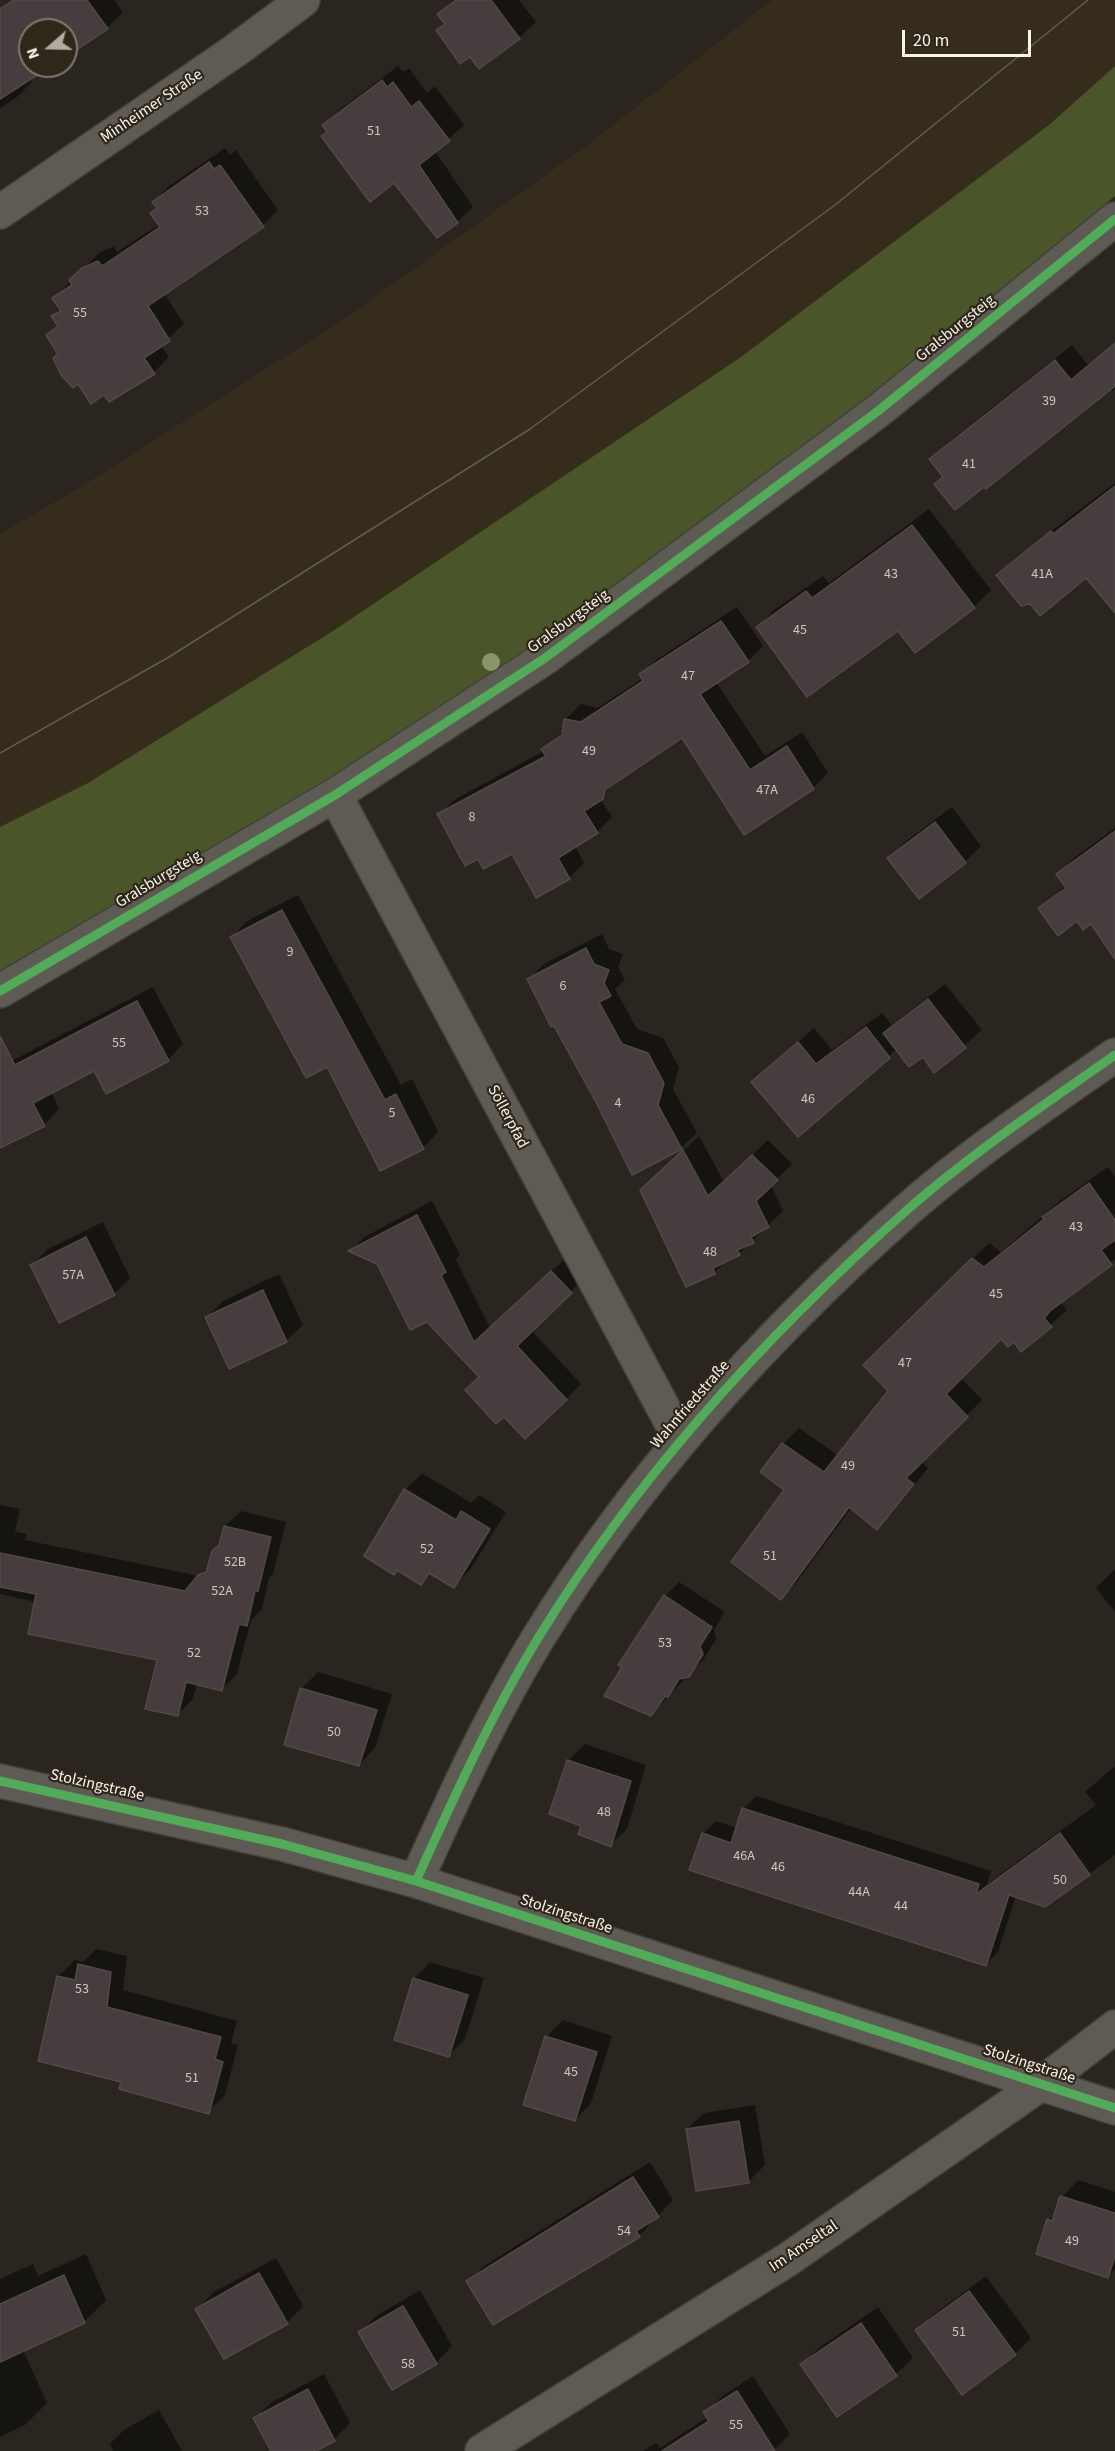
<!DOCTYPE html>
<html>
<head>
<meta charset="utf-8">
<style>
  body { margin:0 }
  #map { position:relative; width:1115px; height:2451px; overflow:hidden; background:#2a261f; font-family:"Source Sans 3",sans-serif }
  canvas { display:block }
  .north { position:absolute; left:18px; top:18px; width:60px; height:60px; box-sizing:border-box; background:#2f271a; border:2px solid #80796e; border-radius:50%; rotate:250deg; font-size:16px; font-weight:700; line-height:24px; text-align:center; color:#f9f3eb }
  .north::after { content:''; display:block; margin:auto; width:21px; height:27px; background:#b1aba4; clip-path:polygon(50% 0,100% 100%,50% 72%,0 100%) }
  .scale { position:absolute; left:902px; top:30px; width:129px; height:27px; box-sizing:border-box; border:3px solid #f9f3eb; border-top:0; padding-left:8px; font-size:18px; line-height:21px; white-space:nowrap; color:#f9f3eb; -webkit-text-stroke:4px #2f271a; paint-order:stroke }
</style>
</head>
<body>
<div id="map">
<canvas width="1115" height="2451"></canvas>
<div class="north">N</div>
<div class="scale">20 m</div>
</div>
<script>
const context = document.querySelector('canvas').getContext('2d');
context.lineJoin = 'round';
function paint(path, color) { context.fillStyle = color; context.fill(path, 'evenodd'); }
function stroke(path, color, width, dash) { context.strokeStyle = color; context.lineWidth = width; context.lineCap = dash ? 'butt' : 'round'; context.setLineDash(dash || []); context.stroke(path); }
function write(font, color, halo, rows, align = 'center') {
  context.font = font + ' "Source Sans 3",sans-serif'; context.lineWidth = 4.5; context.setLineDash([]); context.textBaseline = 'middle'; context.strokeStyle = halo; context.fillStyle = color; for (const [text, x, y, turn = 0] of rows) {
    context.save(); context.translate(x, y); context.rotate((+turn || 0) * Math.PI / 180); context.textAlign = isNaN(turn) ? turn : align; if (halo) context.strokeText(text, 0, 0); context.fillText(text, 0, 0); context.restore();
  }
}
paint(new Path2D(`
  M772,0H1115V137L0,920V534L84,485L338,323L588,145Z`), '#362c1b');
paint(new Path2D(`
  M1115,66V196L886,388L545,641L323,784L0,976V827L88,783L333,631L741,357L1049,125Z`), '#4a5629');
paint(new Path2D(`
  M14,0H114L123,12L107,28L66,55V30H30V66H49L30,78L32,82L16,98L0,108V18Z
  M453,0H519L536,22L519,38L438,30L445,23L439,14Z
  M398,66L403,72L409,68L427,93L435,86L464,125L435,151L473,207L457,222L394,181L324,125L339,110Z
  M225,148L230,155L236,150L278,210L263,225L164,293L184,324L161,345L169,357L154,372L59,353L48,335L58,324L53,317L61,309L54,298L99,253L114,246L117,252L160,224L152,213L157,207L154,202L169,186Z
  M1115,342V389L1112,391L1110,388L944,476L931,459L947,443L1072,345L1088,365Z
  M1115,483V611L1086,576L998,575L1013,560Z
  M929,509L991,590L974,607L915,651L899,629L758,627L774,610L823,576L829,583Z
  M737,607L763,646L748,661L716,682L765,756L802,732L828,773L813,788L745,833L682,736L618,779L600,798L612,817L597,832L575,846L584,863L569,878L512,852L478,857L439,815L454,800L544,751L564,730L566,719L581,704L597,708L643,678L641,675L656,660Z
  M952,807L981,846L965,862L889,858L906,841Z
  M1115,828V918L1091,922L1040,908L1066,885L1058,874L1074,858Z
  M298,895L401,1085L412,1079L438,1132L423,1148L328,1065L232,937L247,921Z
  M602,934L609,949L623,954L618,967L625,980L615,989L637,1029L663,1038L679,1067L673,1089L697,1133L681,1148L597,1102L529,979L544,964Z
  M945,984L982,1030L935,1071L923,1055L897,1049L798,1135L753,1082L814,1028L832,1050L882,1013L892,1025Z
  M153,987L183,1044L168,1060L95,1069L51,1092L59,1109L44,1125L0,1147V1067Z
  M699,1136L724,1182L768,1140L792,1164L771,1185L783,1211L739,1254L727,1260L715,1272L687,1285L657,1175Z
  M1108,1167L1115,1177V1259L1060,1302L1067,1310L1022,1350L1014,1340L1001,1337L960,1377L982,1400L921,1461L928,1468L893,1512L877,1528L852,1507L796,1583L781,1598L786,1489L762,1472L783,1444L799,1428L839,1456L890,1391L865,1365L989,1243L1001,1252L1060,1201Z
  M432,1201L460,1255L456,1260L490,1328L568,1256L587,1276L531,1330L581,1384L566,1399L481,1376L378,1263L351,1250L366,1236Z
  M103,1222L130,1278L114,1294L32,1265L48,1249Z
  M279,1274L303,1325L286,1341L207,1317L223,1301Z
  M422,1473L471,1503L479,1495L506,1512L470,1570L454,1586L431,1572L421,1583L366,1555L405,1490Z
  M0,1505L20,1509L15,1532L27,1534L25,1540L199,1576L210,1566L221,1544L225,1526L241,1511L286,1522L273,1574L269,1578L262,1609L251,1620L237,1674L222,1689L197,1683L193,1699L177,1715L159,1659L36,1602L0,1594Z
  M1115,1569V1612L1096,1588Z
  M679,1582L725,1612L714,1630L716,1639L703,1660L651,1714L665,1596Z
  M318,1672L392,1694L375,1748L359,1765L301,1689Z
  M585,1744L646,1765L627,1829L610,1845L568,1761Z
  M1115,1766V1855L1045,1906L1016,1896L998,1952L985,1965L703,1834L716,1821L737,1828L743,1809L756,1796L991,1871L987,1884L1096,1805L1085,1792Z
  M96,1949L127,1956L123,1990L237,2021L231,2043L238,2045L225,2095L208,2112L123,2081L58,1976L75,1960L83,1962Z
  M430,1962L484,1978L465,2039L449,2055L414,1979Z
  M563,2020L612,2036L591,2103L575,2120L546,2037Z
  M755,2105L765,2165L748,2182L687,2129L704,2113Z
  M650,2162L673,2200L639,2236L468,2282L484,2266Z
  M1078,2180L1115,2192V2269L1108,2276L1037,2253L1049,2220L1057,2211L1062,2197Z
  M86,2254L106,2300L84,2322L23,2350L47,2403L25,2425L0,2437V2279L33,2264L38,2276Z
  M276,2258L303,2306L287,2323L197,2309L214,2292Z
  M986,2276L1031,2338L1015,2354L917,2331L934,2314Z
  M420,2290L452,2346L436,2363L360,2333L376,2316Z
  M878,2307L913,2358L896,2374L838,2415L802,2364L819,2348Z
  M324,2374L350,2423L334,2440L313,2451H273L255,2418L272,2402Z
  M753,2376L790,2434L774,2450L643,2451L656,2443L660,2448L708,2417L705,2413L721,2397Z
  M159,2410L182,2451H113L110,2444L124,2430Z`), '#0007');
const building = new Path2D(`
  M14,0H87L108,29L66,57V30H30V66H51L0,99V9Z
  M456,0H491L520,39L479,69L470,57L460,64L436,30L445,24L437,14Z
  M382,80L387,87L393,82L411,107L419,101L450,141L419,165L458,223L437,238L394,183L370,202L321,136L327,132L322,125Z
  M209,162L214,169L220,165L264,227L148,306L170,341L144,358L155,374L109,402L104,395L91,404L78,384L73,388L61,375L53,358L58,354L46,335L58,326L51,316L61,311L52,298L72,285L69,280L82,268L98,261L102,266L160,227L150,213L157,208L152,202Z
  M1115,343V386L986,489L984,487L955,510L934,484L943,477L929,459L1055,360L1071,380Z
  M1115,486V613L1086,578L1040,616L1030,604L1021,606L996,575L1051,531L1053,534Z
  M912,525L975,608L915,653L898,631L807,697L756,627L806,591L812,598Z
  M721,621L749,662L700,694L750,770L787,746L814,789L744,835L682,738L605,790L603,799L584,811L598,833L558,858L570,879L536,898L512,854L483,869L478,859L465,866L437,814L546,756L541,749L562,735L564,719L581,722L643,681L639,674Z
  M935,822L966,863L919,899L887,858Z
  M1115,831V959L1091,924L1083,930L1077,921L1058,936L1038,908L1066,888L1056,874Z
  M282,910L385,1100L396,1094L424,1149L380,1171L327,1067L306,1078L230,937Z
  M586,948L594,964L609,970L604,983L611,996L599,1002L622,1044L648,1053L664,1083L658,1105L682,1149L632,1175L596,1102L554,1026L551,1027L527,979Z
  M928,999L966,1048L934,1073L923,1057L909,1067L883,1033Z
  M137,1001L169,1061L106,1094L94,1071L33,1103L45,1126L0,1148V1036L15,1065Z
  M866,1027L890,1058L798,1137L751,1082L798,1042L816,1064Z
  M683,1150L708,1196L752,1155L778,1180L756,1201L769,1227L751,1237L754,1243L737,1250L740,1255L713,1268L715,1274L686,1287L640,1190Z
  M1089,1183L1115,1220V1240L1101,1250L1112,1265L1050,1311L1044,1318L1052,1327L1021,1352L1014,1342L1008,1347L1001,1339L946,1394L968,1417L906,1478L914,1484L877,1530L849,1507L781,1600L731,1562L784,1490L760,1472L782,1443L824,1472L888,1391L863,1365L972,1258L984,1267L1044,1219L1042,1217Z
  M417,1215L446,1272L441,1275L474,1342L551,1271L572,1293L517,1346L567,1400L525,1439L504,1417L496,1424L465,1390L479,1377L427,1322L410,1330L377,1264L348,1251Z
  M86,1237L115,1295L59,1323L30,1265Z
  M263,1290L287,1342L229,1369L205,1317Z
  M404,1489L456,1520L461,1511L490,1529L454,1588L429,1573L421,1585L397,1570L394,1575L364,1556Z
  M224,1526L271,1537L258,1591H255L247,1626L239,1624L222,1691L186,1682L178,1716L145,1709L157,1660L28,1634L36,1594L0,1587V1553L185,1591L198,1575L206,1572L212,1551L219,1545Z
  M664,1595L712,1627L700,1646L703,1654L689,1677L679,1679L668,1697L665,1696L651,1716L604,1696L622,1667L618,1665Z
  M300,1688L377,1710L359,1766L284,1745Z
  M567,1760L631,1781L611,1847L578,1834L581,1826L549,1814Z
  M742,1808L979,1884L976,1894L1060,1833L1090,1875L1045,1907L1009,1895L986,1966L689,1870L702,1833L731,1843Z
  M78,1964L111,1972L107,2007L221,2037L215,2059L223,2062L209,2114L119,2089L121,2082L38,2061L57,1976L75,1980Z
  M413,1978L468,1995L449,2057L394,2040Z
  M545,2036L597,2052L575,2121L523,2105Z
  M739,2121L749,2183L696,2191L686,2129Z
  M633,2177L659,2217L636,2231L640,2237L493,2325L466,2281Z
  M1060,2196L1115,2213V2256L1108,2278L1036,2254L1047,2219L1052,2221Z
  M259,2273L288,2324L224,2359L195,2309Z
  M64,2275L85,2323L0,2362V2304Z
  M969,2291L1016,2355L962,2395L915,2330Z
  M403,2306L437,2364L392,2390L358,2332Z
  M861,2323L897,2376L837,2417L800,2364Z
  M308,2389L335,2441L316,2451H271L253,2418Z
  M737,2391L775,2451H662L709,2421L703,2412Z`);
paint(building, '#473c3e');
stroke(building, '#4f4a49', 1.5);
const street = new Path2D(`
  M0,212L236,50L303,0
  M335,795L680,1439
  M0,991L335,795L545,658L878,411L1115,219
  M0,1781L282,1844L416,1881L1115,2108
  M416,1881C454,1797 492,1713 540,1635C639,1474 766,1335 907,1210C972,1153 1044,1105 1115,1055
  M482,2451L787,2260L1041,2084L1115,2027`);
stroke(street, '#44403b', 36);
stroke(street, '#5e5b55', 33);
stroke(new Path2D(`
  M0,753L169,657L530,429L835,205L1088,0`), '#605c56', 1.5);
stroke(new Path2D(`
  M0,991L335,795L545,658L878,411L1115,219
  M0,1781L282,1844L416,1881L1115,2108
  M416,1881C454,1797 492,1713 540,1635C639,1474 766,1335 907,1210C972,1153 1044,1105 1115,1055`), '#51ab58', 9);
context.fillStyle = '#8a9566';
for (const [x, y] of [
  [491,662]
]) { context.beginPath(); context.arc(x, y, 9, 0, 2 * Math.PI); context.fill(); }
write('14px', '#ccc5c0', null, [
  ["51",374,132],
  ["53",202,212],
  ["55",80,314],
  ["39",1049,402],
  ["41",969,465],
  ["43",891,575],
  ["41A",1042,575],
  ["45",800,631],
  ["47",688,677],
  ["49",589,752],
  ["47A",767,791],
  ["8",472,818],
  ["9",290,953],
  ["6",563,987],
  ["55",119,1044],
  ["46",808,1100],
  ["4",618,1104],
  ["5",392,1114],
  ["43",1076,1228],
  ["48",710,1253],
  ["57A",73,1276],
  ["45",996,1295],
  ["47",905,1364],
  ["49",848,1467],
  ["52",427,1550],
  ["51",770,1557],
  ["52B",235,1563],
  ["52A",222,1592],
  ["53",665,1644],
  ["52",194,1654],
  ["50",334,1733],
  ["48",604,1813],
  ["46A",744,1857],
  ["46",778,1868],
  ["50",1060,1881],
  ["44A",859,1893],
  ["44",901,1907],
  ["53",82,1990],
  ["45",571,2073],
  ["51",192,2079],
  ["54",624,2232],
  ["49",1072,2242],
  ["51",959,2333],
  ["58",408,2365],
  ["55",736,2426]
]);
write('16px', '#f9f3eb', '#2f271a', [
  ["Minheimer Straße",152,107,-34],
  ["Gralsburgsteig",956,329,-39],
  ["Gralsburgsteig",569,622,-36],
  ["Gralsburgsteig",159,880,-31],
  ["Söllerpfad",507,1117,62],
  ["Wahnfriedstraße",691,1405,-49],
  ["Stolzingstraße",97,1786,13],
  ["Stolzingstraße",566,1915,18],
  ["Stolzingstraße",1029,2065,18],
  ["Im Amseltal",804,2247,-34]
]);
</script>
</body>
</html>
